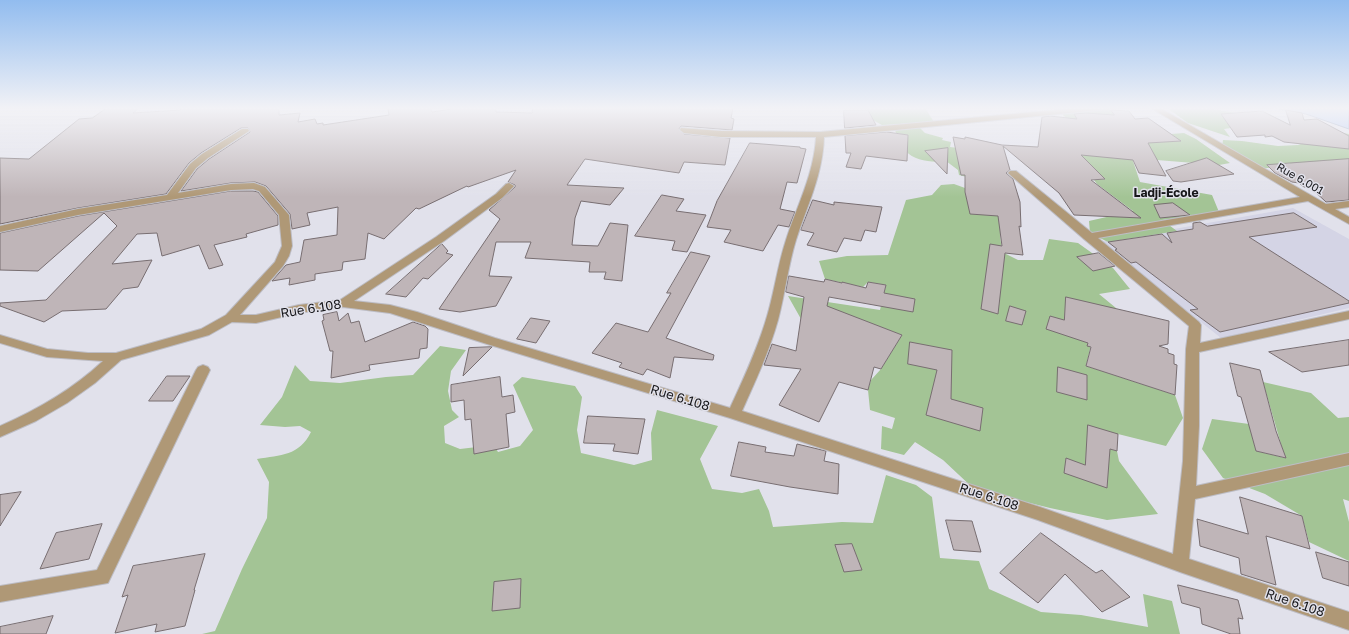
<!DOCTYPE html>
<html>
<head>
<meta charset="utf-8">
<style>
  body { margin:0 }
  canvas { display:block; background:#e1e1eb }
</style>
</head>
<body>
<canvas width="1349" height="634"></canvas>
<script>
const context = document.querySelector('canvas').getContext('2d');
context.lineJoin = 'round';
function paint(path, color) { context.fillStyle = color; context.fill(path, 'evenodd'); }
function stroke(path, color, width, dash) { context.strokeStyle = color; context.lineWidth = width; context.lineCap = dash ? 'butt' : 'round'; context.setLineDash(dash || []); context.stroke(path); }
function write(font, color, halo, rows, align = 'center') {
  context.font = font + ' "Golos Text",sans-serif'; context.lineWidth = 3; context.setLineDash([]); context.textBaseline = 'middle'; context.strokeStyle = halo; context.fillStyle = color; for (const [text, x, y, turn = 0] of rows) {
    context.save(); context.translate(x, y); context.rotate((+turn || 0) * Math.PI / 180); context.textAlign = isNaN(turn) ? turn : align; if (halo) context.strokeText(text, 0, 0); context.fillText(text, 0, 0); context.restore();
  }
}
paint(new Path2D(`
  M1293,208L1349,239V308L1221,338L1100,242Z`), '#d4d4e5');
paint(new Path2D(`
  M867,108H925L934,122L882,125L873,120Z
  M1070,108H1103L1111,110L1121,125L1180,141L1171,134L1184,133L1196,139L1230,163L1219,165L1132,158L1140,182L1212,195L1219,212L1162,220L1177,231L1108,242L1090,233L1089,221L1133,211L1097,184L1094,180L1105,179L1097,171L1083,172L1068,120L1060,112Z
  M1167,108H1208L1236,113L1225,116V120L1231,128L1224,129L1230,137L1188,123Z
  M919,127L925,133L943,138L942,140L951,142L950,147L958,148L978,180L959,175L958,170L946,161C933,163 914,161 906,151L908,135L896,133L895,130Z
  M1327,130L1349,134V170L1301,171L1289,163L1282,164L1287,168H1263L1241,158L1222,147L1223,140L1242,141L1278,146L1298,145L1309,141Z
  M954,184L965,188V192L1003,199V224L1000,235L1002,252L1018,260H1043L1049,239L1078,243L1113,268L1130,289L1099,294L1116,308L1115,319L1169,333L1156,352L1091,331L1090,349L1086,366L1175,395L1183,418L1166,446L1118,434L1087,442L1117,451L1119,461L1158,514L1107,520L1050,508L974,489L943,460L915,442L904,455L881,449L882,426L892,429L895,418L870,410L868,390L871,380L881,369L902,335L856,318L801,319L788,296L880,310L886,285L868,282L863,287L825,279L819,261L847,256L888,255L906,200L932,195L941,185Z
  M440,346L466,350L451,371L448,391L452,410L459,417L444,426L445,443L460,449L494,445L498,452L520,446L533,430L513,385L522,377L575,386L582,397L577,430L581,453L634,465L652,460L651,433L657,410L718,426L700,459L712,489L742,493L759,489L769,511L773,527L842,522L873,523L886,475L916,485L932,497L940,558L979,561L989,589L1041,612L1081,615L1148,627L1143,594L1172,601L1180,634H202L215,631L242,569L267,518L269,482L257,459C281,455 299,456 311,432L300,426L285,427L260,425L282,397L295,365L310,381L340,383L386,377L413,375Z
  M1263,382L1311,393L1338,418L1349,417V501L1343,499L1349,522V561L1309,542L1302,516L1265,494L1223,478L1202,449L1212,419L1249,424L1256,451L1285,458Z`), '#a3c495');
const water = new Path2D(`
  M1274,108H1349V129L1306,114Z`);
paint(water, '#b1c9f9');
stroke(water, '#8394b6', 1);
const building = new Path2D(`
  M107,108H139L133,113L180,110L182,108H279V115L300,113L298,122L315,119L317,124L323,123V125L389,115L388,108H430L432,112L458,108H496V112L532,113L533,108L685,109V108H733L731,118L734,119L732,130L681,126L679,129L684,134L730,138L725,165L684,162L679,173L585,159L567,185L624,188L610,205L581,201L575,218L572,245L598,246L610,223L628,225L622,281L604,279L606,272H589L590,262L525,258L531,242H496L489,276L512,277L496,306L460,312L439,309L500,219L489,210L515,187V185L508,182L516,170L468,187L467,186L419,209L416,208L384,239L368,233L365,259L343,262L342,270L315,274V280L289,285L290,278L272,281L286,265L300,262L304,240L337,235L338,207L307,213L310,225L292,229L290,214L266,186L255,182L231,183L181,191L197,169L209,159L250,132L248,128H241L201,153L189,163L166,194L78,208L0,224V158L29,159L79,119L92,118Z
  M844,110H868L876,125L845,128Z
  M1111,110L1129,111L1135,119L1148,118L1181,141L1148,143L1166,176L1139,173L1133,160L1081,155L1105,179L1091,180L1141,218L1074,215L1059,193L1003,146L1010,170L1006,173L1013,179L1020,202L1021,227L1019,226L1023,255L1005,253L998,314L981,309L990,244L1002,246L998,216L970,214L965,192V175H961L953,137L965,139V137L1002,145L1038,147L1042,117L1050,116L1077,119L1074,114L1086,113L1114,115Z
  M1286,110L1302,113L1304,120L1317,119L1349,136V149L1284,142L1272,136L1265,137V135L1237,137L1221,114L1262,111L1290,125Z
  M887,132L908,135L907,161L866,156L861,169L846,167L851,153H846L845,136Z
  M750,143L800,147V148L806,149L797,183L787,182L780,209L795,212L789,227L778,225L763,251L724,242L731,230L707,227L717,201Z
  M948,148L947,174L925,151Z
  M1207,158L1234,174L1181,182L1173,181L1166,171Z
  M1349,159V200L1326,202L1310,187H1304L1299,183L1292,182L1275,173L1267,165Z
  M231,191H253L258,192L278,216V225L246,234L247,237L214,245L223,265L209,269L199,245L162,256L157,233L137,234L112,264L152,260L138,287L123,289L106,309L62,311L44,322L0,306V303L46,300L117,226L104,213L38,271L0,270V233L78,216Z
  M662,195L684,199L676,211L706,215L687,252L672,250L675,241L635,236Z
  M813,200L834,205V202L882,207L876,232L865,230L861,241L844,238L837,252L807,245L814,233L801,230Z
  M1173,203L1190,215L1160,218L1154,205Z
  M1294,213L1317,227L1249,237L1349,301V303L1220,332L1190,310L1198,309L1136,262L1131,263L1115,250L1117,249L1108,242L1162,234L1172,243L1167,233L1193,229V223L1200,222L1207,226Z
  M442,244L448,251L446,253L453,255L428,279L423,278L406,297L386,294Z
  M691,252L710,256L666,338L714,355L713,360L674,357L670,378L647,369L643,375L619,367L622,363L592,353L616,323L648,332L671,293H667Z
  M1099,253L1115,266L1093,271L1077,257Z
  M789,276L824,282L825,279L842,283V282L866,288L868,282L886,285L884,293L915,299L913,312L829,297L827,306L902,335L881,369L874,367L868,390L839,382L819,422L779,405L801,369L764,365L772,344L796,351L804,297L786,292Z
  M1066,297L1169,321L1168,344L1159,346L1168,349V353L1174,355V364L1177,365L1175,395L1086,366L1091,347L1087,346L1088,343L1046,329L1050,316L1064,320Z
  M1010,306L1026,311L1022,325L1006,321Z
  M337,312L339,321L348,313L351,323L359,321L365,342L413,322L425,326L428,329L427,348L420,349L419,358L369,365L370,370L331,378L333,351H330L322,321L324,320L323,315Z
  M531,318L550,321L536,343L517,339Z
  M1349,340V365L1302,372L1269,352Z
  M910,342L952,350L951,399L983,408L980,431L926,415L937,370L908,364Z
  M492,347L463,376L469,348Z
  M1230,363L1260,370L1276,431L1286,458L1256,451L1241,397L1238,396Z
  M1058,367L1087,375V400L1057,392Z
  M167,376H190L173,401H149Z
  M500,377L502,397L513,395L515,412L506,414L509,447L474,454L471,419L465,420L464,400L451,402V385Z
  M588,416L645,419L638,454L613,451L615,444L584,443Z
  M1088,425L1118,434L1117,451L1110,449L1107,488L1064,473L1066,458L1085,465Z
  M739,442L766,447L765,452L794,456L797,444L826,451L824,461L839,464L838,494L790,487L731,476Z
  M21,492L0,526V495Z
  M1240,497L1302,516L1310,549L1266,536L1276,585L1241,574L1239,558L1200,546L1197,519L1248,534Z
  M946,520L972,521L981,552L954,550Z
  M102,524L89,559L40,569L56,533Z
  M1041,533L1096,573L1102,570L1130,597L1102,612L1065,574L1038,603L1000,573Z
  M852,544L862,570L844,572L835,545Z
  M1316,552L1349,562V586L1323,578Z
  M205,554L194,590H195L185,626L155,632L157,624L115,633L128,595L122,597L133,566Z
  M521,579L520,608L492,611L494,582Z
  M1178,585L1238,600L1243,619L1238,618L1240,634H1231L1202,624L1200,608L1182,603Z
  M53,616L46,634H0V627Z`);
paint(building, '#bfb5b8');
stroke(building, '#786e71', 1);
const street = new Path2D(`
  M1077,108H1103L1099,110L824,137C823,174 807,206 796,240C788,266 785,294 778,320C769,352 755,382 742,411L1040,507L1173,554L1183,461L1186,349L1189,326L1084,239L1008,173L1010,171H1016L1092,233L1300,197L1151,108H1160L1326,204L1349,201V207L1335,209L1349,217V224L1308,201L1098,238L1199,322L1201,325L1200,343L1349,311V319L1199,352V426L1196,486L1349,453V465L1195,499L1189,559L1349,612V630L1180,572L1038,520L730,418L487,344L390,313L343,307L299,313L256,323L232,322L209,335L121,360L95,383L67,403L36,421L0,437V426C37,410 73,389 103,361L47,357L0,343V335L47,349L88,353H116L201,329L226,315L275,262L282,246L279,215L259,191L253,189L231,190L78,215L0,232V226L78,209L167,195L190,164L202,154L242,129H248L249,131L208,158L196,168L178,193L231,184L254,183L265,187L289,215L292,246L289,256L283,266L240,315H256L299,305L340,300L436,237L496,194L506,184L509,183L514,186L502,198L444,241L354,301L390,305L417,312L495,338L730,408C743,380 756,352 765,323C774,296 777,267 786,240C797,206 814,174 816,137H721L684,133L680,130L681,128L721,131L820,132Z
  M203,365L208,367L210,370L108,583L0,602V586L97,570L196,370L198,367Z`);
stroke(street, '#bdbdc5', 2);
paint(street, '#af9876');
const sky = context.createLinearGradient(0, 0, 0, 197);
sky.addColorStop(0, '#92bcef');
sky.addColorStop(0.55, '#f2f2f6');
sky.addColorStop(1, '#f2f2f600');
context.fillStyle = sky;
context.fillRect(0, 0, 1349, 197);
write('11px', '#17171a', '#e1e1eb', [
  ["Rue 6.001",1300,179,30]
]);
write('bold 12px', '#17171a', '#e1e1eb', [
  ["Ladji-École",1166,193]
]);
write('13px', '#17171a', '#e1e1eb', [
  ["Rue 6.108",311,309,-9],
  ["Rue 6.108",680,398,17],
  ["Rue 6.108",989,497,18],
  ["Rue 6.108",1295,603,19]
]);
</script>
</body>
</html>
